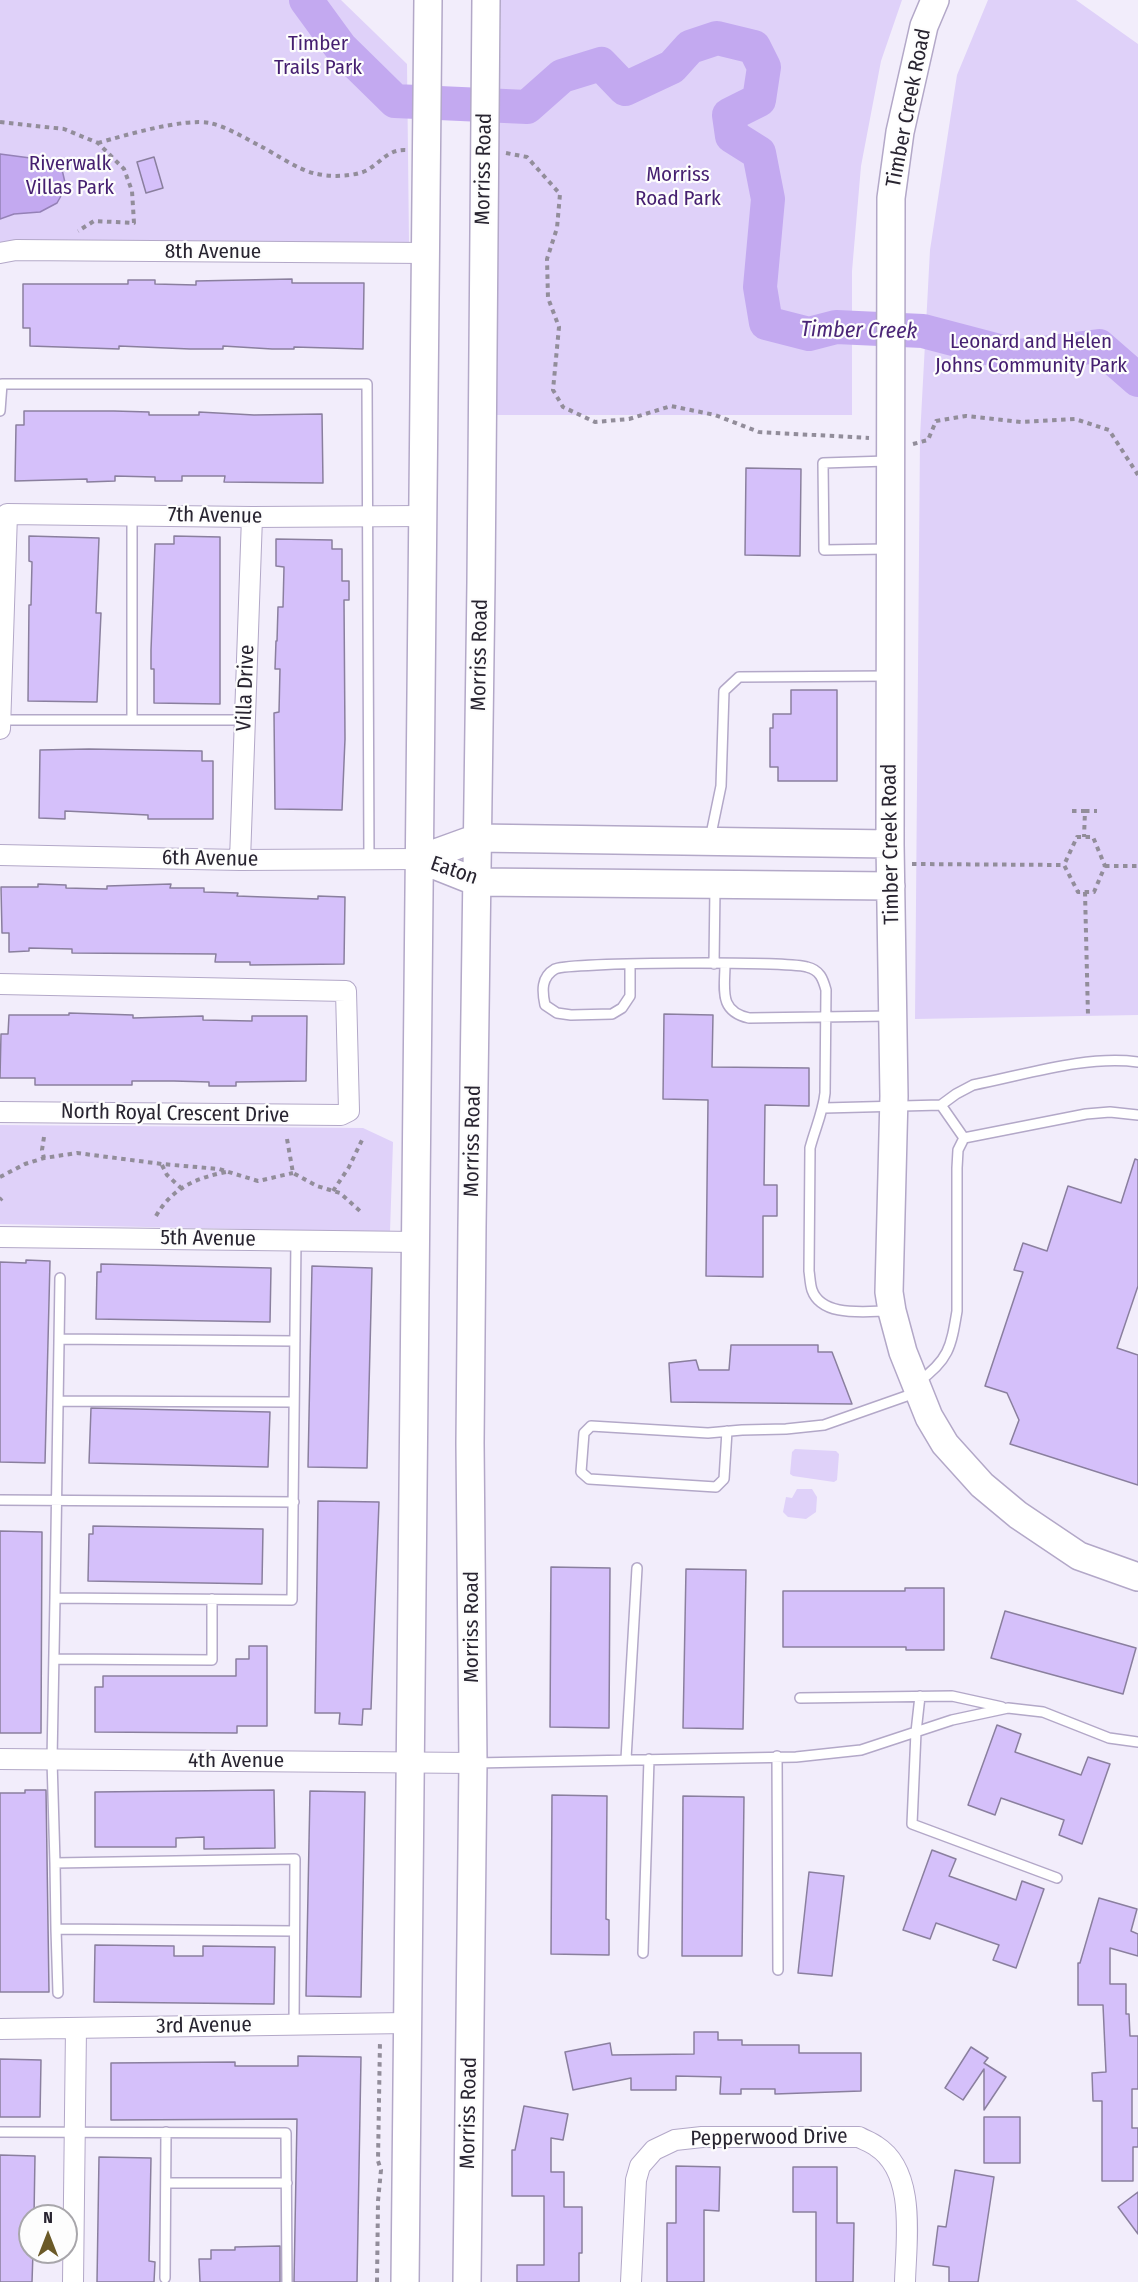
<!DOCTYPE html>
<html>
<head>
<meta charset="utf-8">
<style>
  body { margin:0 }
  #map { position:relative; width:1138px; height:2282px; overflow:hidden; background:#f2edfb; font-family:"Fira Sans Condensed",sans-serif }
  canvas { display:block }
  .north { position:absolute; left:18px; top:2204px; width:60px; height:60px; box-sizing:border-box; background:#fdfdfd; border:2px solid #a8a6ab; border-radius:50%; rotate:0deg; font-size:16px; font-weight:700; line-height:24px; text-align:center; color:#282430 }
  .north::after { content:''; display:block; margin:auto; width:21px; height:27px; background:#6b5a28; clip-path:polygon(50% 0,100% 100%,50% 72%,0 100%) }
</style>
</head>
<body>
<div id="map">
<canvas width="1138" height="2282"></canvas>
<div class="north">N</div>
</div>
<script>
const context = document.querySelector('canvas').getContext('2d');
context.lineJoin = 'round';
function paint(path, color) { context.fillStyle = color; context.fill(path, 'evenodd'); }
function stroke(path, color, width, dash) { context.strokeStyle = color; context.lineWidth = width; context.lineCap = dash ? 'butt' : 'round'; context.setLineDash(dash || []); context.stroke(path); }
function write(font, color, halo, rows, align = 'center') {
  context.font = font + ' "Fira Sans Condensed",sans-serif'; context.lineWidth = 4.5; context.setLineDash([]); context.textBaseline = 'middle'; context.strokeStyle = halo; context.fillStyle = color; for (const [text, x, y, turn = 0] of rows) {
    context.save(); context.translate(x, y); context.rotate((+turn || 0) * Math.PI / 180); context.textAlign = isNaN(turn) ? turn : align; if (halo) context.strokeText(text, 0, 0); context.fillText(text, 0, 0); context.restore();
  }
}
paint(new Path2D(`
  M0,0H341L407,64L409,243L0,244Z
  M501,0H902L881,61L861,166L852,271V415H495Z
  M988,0H1076L1138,44V1015L915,1019L920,437L930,250L957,75Z
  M0,1125L363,1128L393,1142L390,1232L0,1224Z
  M795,1449L836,1451L839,1454L837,1480L834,1482L793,1476L790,1474L792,1452Z
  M797,1489H812L817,1497L816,1512L806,1519L788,1517L783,1512L786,1497L792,1498Z`), '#dfd1f9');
const water = new Path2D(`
  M0,154L38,159L61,165L66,187L57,203L40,212L14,214L0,219Z`);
paint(water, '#c3a9f0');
stroke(water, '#9481b6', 1.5);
stroke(new Path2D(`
  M306,0L341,48L395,101L527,107L562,76L601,64L625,89L672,67L690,47L717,38L754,47L764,67L759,100L729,115L732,136L759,153L768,199L760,287L766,323L809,334L836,327L923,331L1018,356L1099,346L1138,380`), '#c3a9f0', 34);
const building = new Path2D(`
  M154,157L163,188L146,193L137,162Z
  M292,279V283H364L363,349L294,347V349H272L223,346V349H190L119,346V349L30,346V328H23V284H128V280H155V284L196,285V281Z
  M24,411H114L149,412V415H199V412L254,415L322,414L323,483L224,482L225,476H182V481H155V477L115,476V481L87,482V479L15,481L16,425H24Z
  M746,468L801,469L800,556L745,555Z
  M29,536L99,538L96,613H101L97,702L28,701L29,605H31L32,562L29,561Z
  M174,536L220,537V704L154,703V669H151V650L155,544H174Z
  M276,539L332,540V549H342V581H349V600H344L345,739L342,810L275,809L274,713L279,712L280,669H275L276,641H277L278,607H283L284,567L276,566Z
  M791,690H837V781H778V767H770V728H773V714H791Z
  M89,749L202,751V761H213V819H148V815L65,811V819L39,818L40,750Z
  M38,884L66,885V888L107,889V886L171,884L170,888H204V892L238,893L237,896L318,899V896L345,897L344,964L250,965V962H215L216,954L72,953V949L29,948V951L9,952V933H2L1,887H38Z
  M69,1013L133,1015V1018L203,1016V1020L252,1021V1016H307L306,1081L236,1082V1086H209V1082L174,1081H132V1085H35V1078H0L1,1034H8L9,1015H69Z
  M664,1014L713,1015L712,1067L809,1068V1106L765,1105L764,1185H777V1216H763V1277L706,1276L708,1100L663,1099Z
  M1135,1159L1138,1160V1286L1117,1348L1138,1355V1485L1010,1444L1019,1420L1007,1393L985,1386L1023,1272L1014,1270L1023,1243L1047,1251L1068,1186L1121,1203Z
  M26,1260L50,1261L45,1463L0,1462V1262L26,1263Z
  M101,1264L271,1268L270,1322L96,1319L97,1272H101Z
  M312,1266L372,1268L367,1468L308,1467Z
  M731,1345H818V1352H832L852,1404L671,1402L669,1363L696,1360L699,1370H729Z
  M91,1408L270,1412L268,1467L89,1463Z
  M318,1501L379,1502L371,1709H363L362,1725L339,1724L340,1713H315Z
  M93,1526L263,1529L262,1584L88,1581L89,1534H93Z
  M0,1531L42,1532L41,1733H0Z
  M551,1567L610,1568L609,1728L550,1727Z
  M686,1569L746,1570L743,1729L683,1728Z
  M905,1588H944V1650H906V1647H783V1591H905Z
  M1005,1611L1136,1648L1123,1694L991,1658Z
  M249,1646H267V1726H237V1733L95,1732V1687H103V1676H236V1659H249Z
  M997,1725L1021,1734L1015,1752L1081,1775L1088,1757L1110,1764L1082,1844L1059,1835L1064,1820L1001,1798L995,1815L968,1805Z
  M25,1790H46L49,1992H0V1793H25Z
  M274,1790L275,1848L204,1849V1837L176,1838V1847H95V1792Z
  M310,1791L365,1792L361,1997L306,1996Z
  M552,1795L607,1796L606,1919L609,1920V1955L551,1954Z
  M683,1796L744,1797L742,1956H682Z
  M932,1850L956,1859L949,1876L1016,1900L1022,1881L1044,1889L1016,1968L993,1960L999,1945L936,1923L930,1939L903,1930Z
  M809,1872L844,1876L832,1976L798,1973Z
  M1099,1898L1137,1909L1131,1931L1138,1934V1956L1110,1948V1984H1126V2014H1129L1130,2036H1138V2089H1132V2128H1138V2147H1133V2181H1102V2101H1093L1092,2073L1106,2072L1103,2005H1078V1963H1080Z
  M95,1945L174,1946V1956H203V1946L275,1947L274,2004L94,2002Z
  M694,2032H718V2040H742V2045H799V2053H861V2091L775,2094V2089H741V2094H720L721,2077L676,2076V2090H631V2078L573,2090L565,2052L610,2043L612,2055L694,2054Z
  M971,2047L988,2058L984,2063L1006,2077L984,2110V2069L963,2100L945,2088Z
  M298,2056L361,2057L357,2282H294L297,2119L111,2120V2063L235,2062V2066H298Z
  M0,2059L41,2060L40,2117H0Z
  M524,2106L568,2114L563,2140L551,2138V2172H564V2207H582V2253H579V2282H517V2265H544V2196H512V2150H515Z
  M984,2117H1020V2163H984Z
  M0,2155L35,2156L34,2216H30V2252H33L32,2282H0Z
  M99,2157L151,2158L149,2261L155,2262L154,2282H97Z
  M676,2166L720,2167L719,2211L704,2210V2282H667V2223H676Z
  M793,2167H837V2223H854L853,2282H816V2212H793Z
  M955,2170L994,2177L978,2282H949V2267L933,2265L938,2226L946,2227Z
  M1138,2192V2234L1118,2207Z
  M280,2246V2282H200L199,2259H211V2250H235V2247Z`);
paint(building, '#d5c0fa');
stroke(building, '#8a7f9e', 1.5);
const lane = new Path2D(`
  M0,411L2,384H367L369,859
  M887,461L823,463L824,550L887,549
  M132,516V720
  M0,720H245
  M710,839L721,786L724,691L739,677L888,676
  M630,964V996L622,1008L612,1014L571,1015L557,1013L545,1005C542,991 541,977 555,969C567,962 787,961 807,967C820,970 823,979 826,990L825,1093C823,1112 815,1129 810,1148L809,1271C810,1277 810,1284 812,1290C822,1318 866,1311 890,1311
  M714,964L715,888
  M725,964C725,989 718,1011 749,1018L891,1016
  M941,1105L956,1094L973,1085C1025,1075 1085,1055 1138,1062
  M824,1108L941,1105L964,1138L1086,1114L1110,1112L1138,1115
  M60,1339L295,1341
  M918,1382C949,1360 951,1347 957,1311V1168L958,1150L964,1138
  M58,1401L294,1402
  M727,1431L724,1479L716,1487L589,1479L581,1472L584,1433L591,1426L708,1433L742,1430L786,1429L824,1425L915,1393
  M0,1500L294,1502
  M55,1598L60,1278
  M54,1659L212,1660V1599
  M920,1696L916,1732L912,1824L1057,1878
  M800,1698L952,1696L1002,1707
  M777,1756L778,1970
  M626,1759L637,1568
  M474,1763L796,1757L861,1750L952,1720L1008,1708L1043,1712L1109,1738L1138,1742
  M55,1863L56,1929L294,1931
  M56,1929L58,1993
  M643,1953L649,1759
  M294,2025L295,1859L55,1863L52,1760L55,1598L292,1600L296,1240
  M0,2132L286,2133L287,2282
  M166,2183H287
  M165,2278L166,2132`);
const street = new Path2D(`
  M0,253L16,250L426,253
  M0,729L7,514L252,517L423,516
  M0,855L240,860L419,859
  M240,860L252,517
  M0,984L346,991L349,1111L341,1115L0,1112
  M0,1237L416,1242
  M0,1759L473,1763
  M0,2029L407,2023
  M73,2282L76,2028
  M631,2282L636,2180L640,2166L654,2150L675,2140L702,2137H859C864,2140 871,2142 876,2146C917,2172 906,2241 905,2282`);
const secondary = new Path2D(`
  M935,0L924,26L900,132L891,198L890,844L894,1096L889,1292L892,1311L903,1352L929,1417L945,1444L982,1485L1018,1515L1079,1556L1138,1577
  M419,859L477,882L891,886
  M419,859L477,838L890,844
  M405,2282L428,0
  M467,2282L473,1763L470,1443L472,1226L481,583L486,0`);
stroke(lane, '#b3a8c8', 12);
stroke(street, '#b3a8c8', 22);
stroke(secondary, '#b3a8c8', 30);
stroke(new Path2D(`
  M0,122L64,129L98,143L124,169L132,191L134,223L94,221L78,231
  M98,143C125,135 184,118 210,123C227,127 245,138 260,146C276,154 297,169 313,173C328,177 348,177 363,172C380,165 386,149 406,150
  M506,153L527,157L560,194L557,228L547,259L548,298L559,327L553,390L563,407L595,422L629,419L671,406L715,415L759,432L869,438
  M913,444L928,440L936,421L966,416L1021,422L1075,419L1109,430L1138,475
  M1072,811H1085L1084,837
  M1085,811H1097
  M912,864L1064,865L1078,892H1094L1105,866L1093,837H1077L1064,865
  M1105,866H1138
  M1085,892L1088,1016
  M44,1137L42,1150L44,1158
  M287,1139L293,1173L317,1186L340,1193L361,1212
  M162,1165L167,1175L181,1188
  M0,1177L25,1164L44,1158L77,1153L162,1164L219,1169L258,1181L293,1173
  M333,1191L349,1167L362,1140
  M0,1200L2,1198
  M156,1216C172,1188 196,1178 226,1172
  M377,2282L378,2201L381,2170L378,2161L380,2040`), '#928d9a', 4, [4.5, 4.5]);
stroke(lane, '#fff', 9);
stroke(street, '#fff', 20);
stroke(secondary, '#fff', 27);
write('21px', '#451f70', '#fdfdfd', [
  ["Timber",318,44],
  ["Trails Park",318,68],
  ["Riverwalk",70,164],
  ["Villas Park",70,188],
  ["Morriss",678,175],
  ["Road Park",678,199],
  ["Leonard and Helen",1031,342],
  ["Johns Community Park",1031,366]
]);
write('21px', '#282430', '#fdfdfd', [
  ["Timber Creek Road",909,108,-79],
  ["Morriss Road",484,169,-89],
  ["8th Avenue",213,252],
  ["7th Avenue",215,516,1],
  ["Morriss Road",480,655,-89],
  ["Villa Drive",246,688,-88],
  ["Timber Creek Road",891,844,-91],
  ["6th Avenue",210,859,1],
  ["Eaton",454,871,19],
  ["North Royal Crescent Drive",175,1114,1],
  ["Morriss Road",473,1141,-89],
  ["5th Avenue",208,1239,1],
  ["Morriss Road",472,1627,-90],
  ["4th Avenue",236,1761],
  ["3rd Avenue",204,2026,-1],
  ["Morriss Road",469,2113,-89],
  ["Pepperwood Drive",769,2138,-1]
]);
write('italic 22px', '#4b2677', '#fdfdfd', [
  ["Timber Creek",859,331,1]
]);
</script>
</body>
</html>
